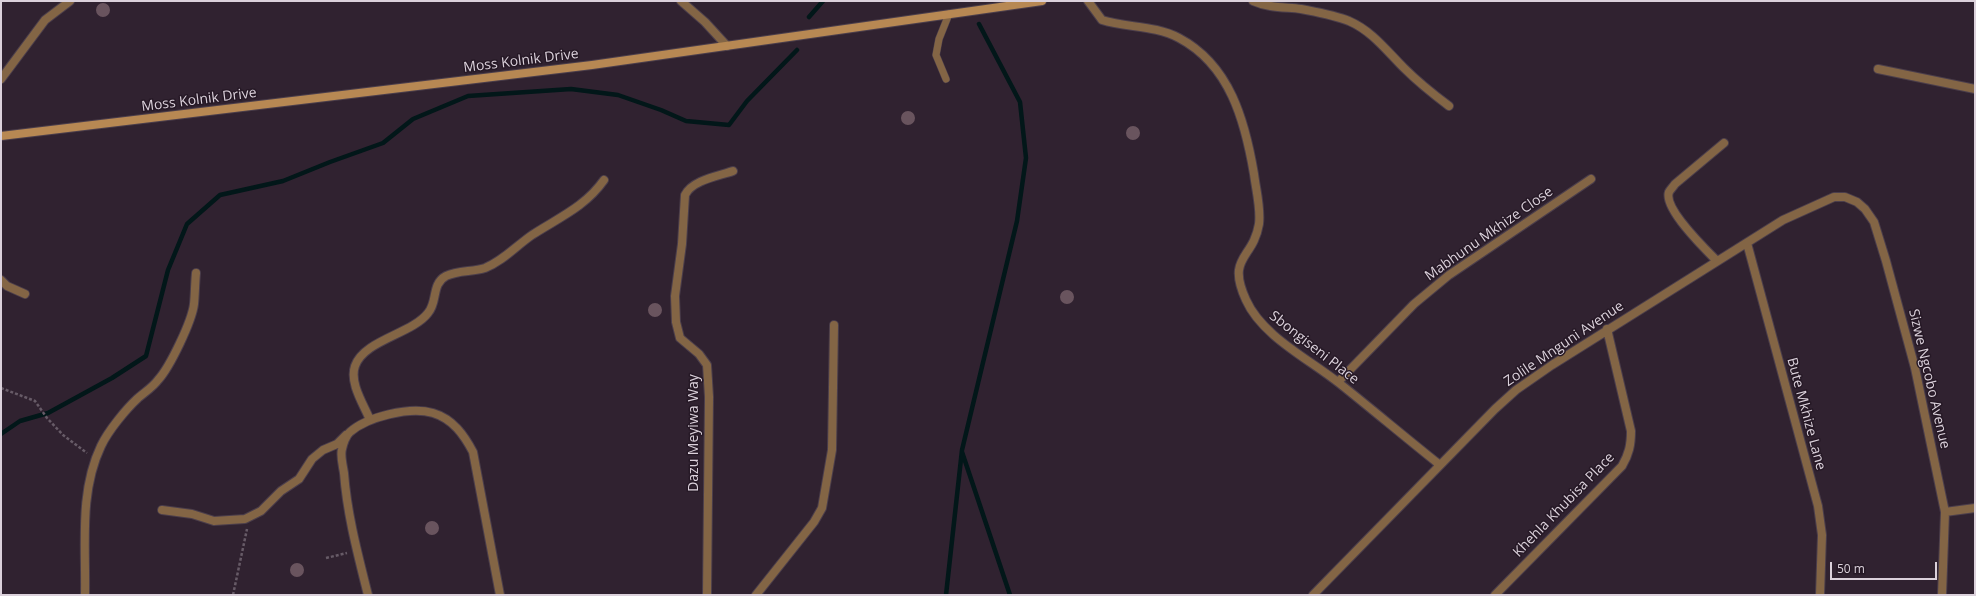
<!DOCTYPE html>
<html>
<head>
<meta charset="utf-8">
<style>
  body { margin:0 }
  #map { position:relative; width:1976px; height:596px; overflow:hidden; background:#302230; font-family:"Open Sans",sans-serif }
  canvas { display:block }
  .frame { position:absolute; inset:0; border:2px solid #dbd1db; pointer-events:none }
  .scale { position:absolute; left:1830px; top:562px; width:107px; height:18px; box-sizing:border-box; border:2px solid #dbd1db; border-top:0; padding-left:5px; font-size:12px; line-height:14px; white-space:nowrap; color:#dbd1db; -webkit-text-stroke:3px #261926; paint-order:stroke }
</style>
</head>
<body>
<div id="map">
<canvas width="1976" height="596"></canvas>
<div class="frame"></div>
<div class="scale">50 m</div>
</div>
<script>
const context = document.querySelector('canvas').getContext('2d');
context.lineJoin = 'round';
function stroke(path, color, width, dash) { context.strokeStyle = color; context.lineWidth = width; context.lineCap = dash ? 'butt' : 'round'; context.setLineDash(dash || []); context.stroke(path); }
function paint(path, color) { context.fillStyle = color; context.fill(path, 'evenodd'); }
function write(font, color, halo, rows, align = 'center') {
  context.font = font + ' "Open Sans",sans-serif'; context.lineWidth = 3; context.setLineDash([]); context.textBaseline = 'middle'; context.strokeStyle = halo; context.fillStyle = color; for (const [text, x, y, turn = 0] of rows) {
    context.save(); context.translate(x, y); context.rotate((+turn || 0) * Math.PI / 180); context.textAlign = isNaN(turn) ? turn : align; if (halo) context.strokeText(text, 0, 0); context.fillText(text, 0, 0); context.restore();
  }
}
stroke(new Path2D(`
  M809,17L823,1
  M1,434L20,421L48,413L112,378L146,356L168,270L187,224L220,195L283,181L330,162L383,143L413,119L468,96L571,89L618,95L661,110L686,121L729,125L747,101L797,50
  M962,452L1010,595
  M946,595L962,450L1017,221L1026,158L1020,102L979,24`), '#021719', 4.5);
paint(new Path2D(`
  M96 10a7 7 0 1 1 14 0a7 7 0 1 1-14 0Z
  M901 118a7 7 0 1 1 14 0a7 7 0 1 1-14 0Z
  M1126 133a7 7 0 1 1 14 0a7 7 0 1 1-14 0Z
  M1060 297a7 7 0 1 1 14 0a7 7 0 1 1-14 0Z
  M648 310a7 7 0 1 1 14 0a7 7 0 1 1-14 0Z
  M425 528a7 7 0 1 1 14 0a7 7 0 1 1-14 0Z
  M290 570a7 7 0 1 1 14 0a7 7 0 1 1-14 0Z`), '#69545e');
const service = new Path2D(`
  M946,79L936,55L939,39L949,14`);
const minor = new Path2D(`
  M681,1L705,22L727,46
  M1088,1L1102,20C1127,28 1154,25 1179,38C1230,65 1245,121 1254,174C1256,190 1261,208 1259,224C1253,260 1226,256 1246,300C1262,336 1309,359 1339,383C1373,410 1406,438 1440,465
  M1253,1C1269,8 1284,7 1301,9C1316,12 1334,15 1349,21C1372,31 1386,50 1404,68C1418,82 1433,94 1449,106
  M1878,69L1975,89
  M1,79L45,20L70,1
  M1747,243L1818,506L1822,535L1820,595
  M1717,261C1706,250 1663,208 1669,192C1670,190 1673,187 1675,184L1724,143
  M1,280L7,286L25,294
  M1338,382L1414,304L1449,275L1591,179
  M370,420C364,405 349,383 355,366C364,340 412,334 428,313C438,302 431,284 446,276C458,270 472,272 485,268C503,261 516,246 532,235C558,218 585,207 604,180
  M162,510L192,514L214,521L245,519L261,511L281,491L299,479L312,459L323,450L337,444L346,435
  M1945,512L1975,508
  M85,595C86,545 79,492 101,446C108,431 126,409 138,398C145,392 153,387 158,380C170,367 192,321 194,304C195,294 195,283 196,273
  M368,595C358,555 347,514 344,473C343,466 340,456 342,449C343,444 346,435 350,432C367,417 410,406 433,413C453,419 464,435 473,452L500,595
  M707,595L709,397L707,365L699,354L680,338L676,322L675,296L682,244L685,195C692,180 719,176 733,171
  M756,595L814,522L822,508L832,450L834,325
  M1313,595L1495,409L1516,390L1552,365L1783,220L1834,197H1845L1857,202L1865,209L1874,222L1886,261L1915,368L1945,512L1942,595
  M1495,595L1622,466C1629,454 1631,445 1631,431L1607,329`);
const secondary = new Path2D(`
  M1,136L592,65L1042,1`);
stroke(service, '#4b3e4b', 8);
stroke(minor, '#4b3e4b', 10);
stroke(secondary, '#4b3e4b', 10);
stroke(new Path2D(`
  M1,388L35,401L47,418L63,435L87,453
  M326,558L347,553
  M233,595L247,529`), '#675b67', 2.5, [3, 2]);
stroke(service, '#836545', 7);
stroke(minor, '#836545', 8);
stroke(secondary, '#b78853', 8);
write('14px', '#dbd1db', '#261926', [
  ["Moss Kolnik Drive",521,61,-7],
  ["Moss Kolnik Drive",199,100,-7],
  ["Mabhunu Mkhize Close",1489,234,-35],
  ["Zolile Mnguni Avenue",1564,344,-34],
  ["Sbongiseni Place",1314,348,38],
  ["Sizwe Ngcobo Avenue",1929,379,77],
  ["Bute Mkhize Lane",1806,414,75],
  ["Dazu Meyiwa Way",694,433,-90],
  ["Khehla Khubisa Place",1564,505,-46]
]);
</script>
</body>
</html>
